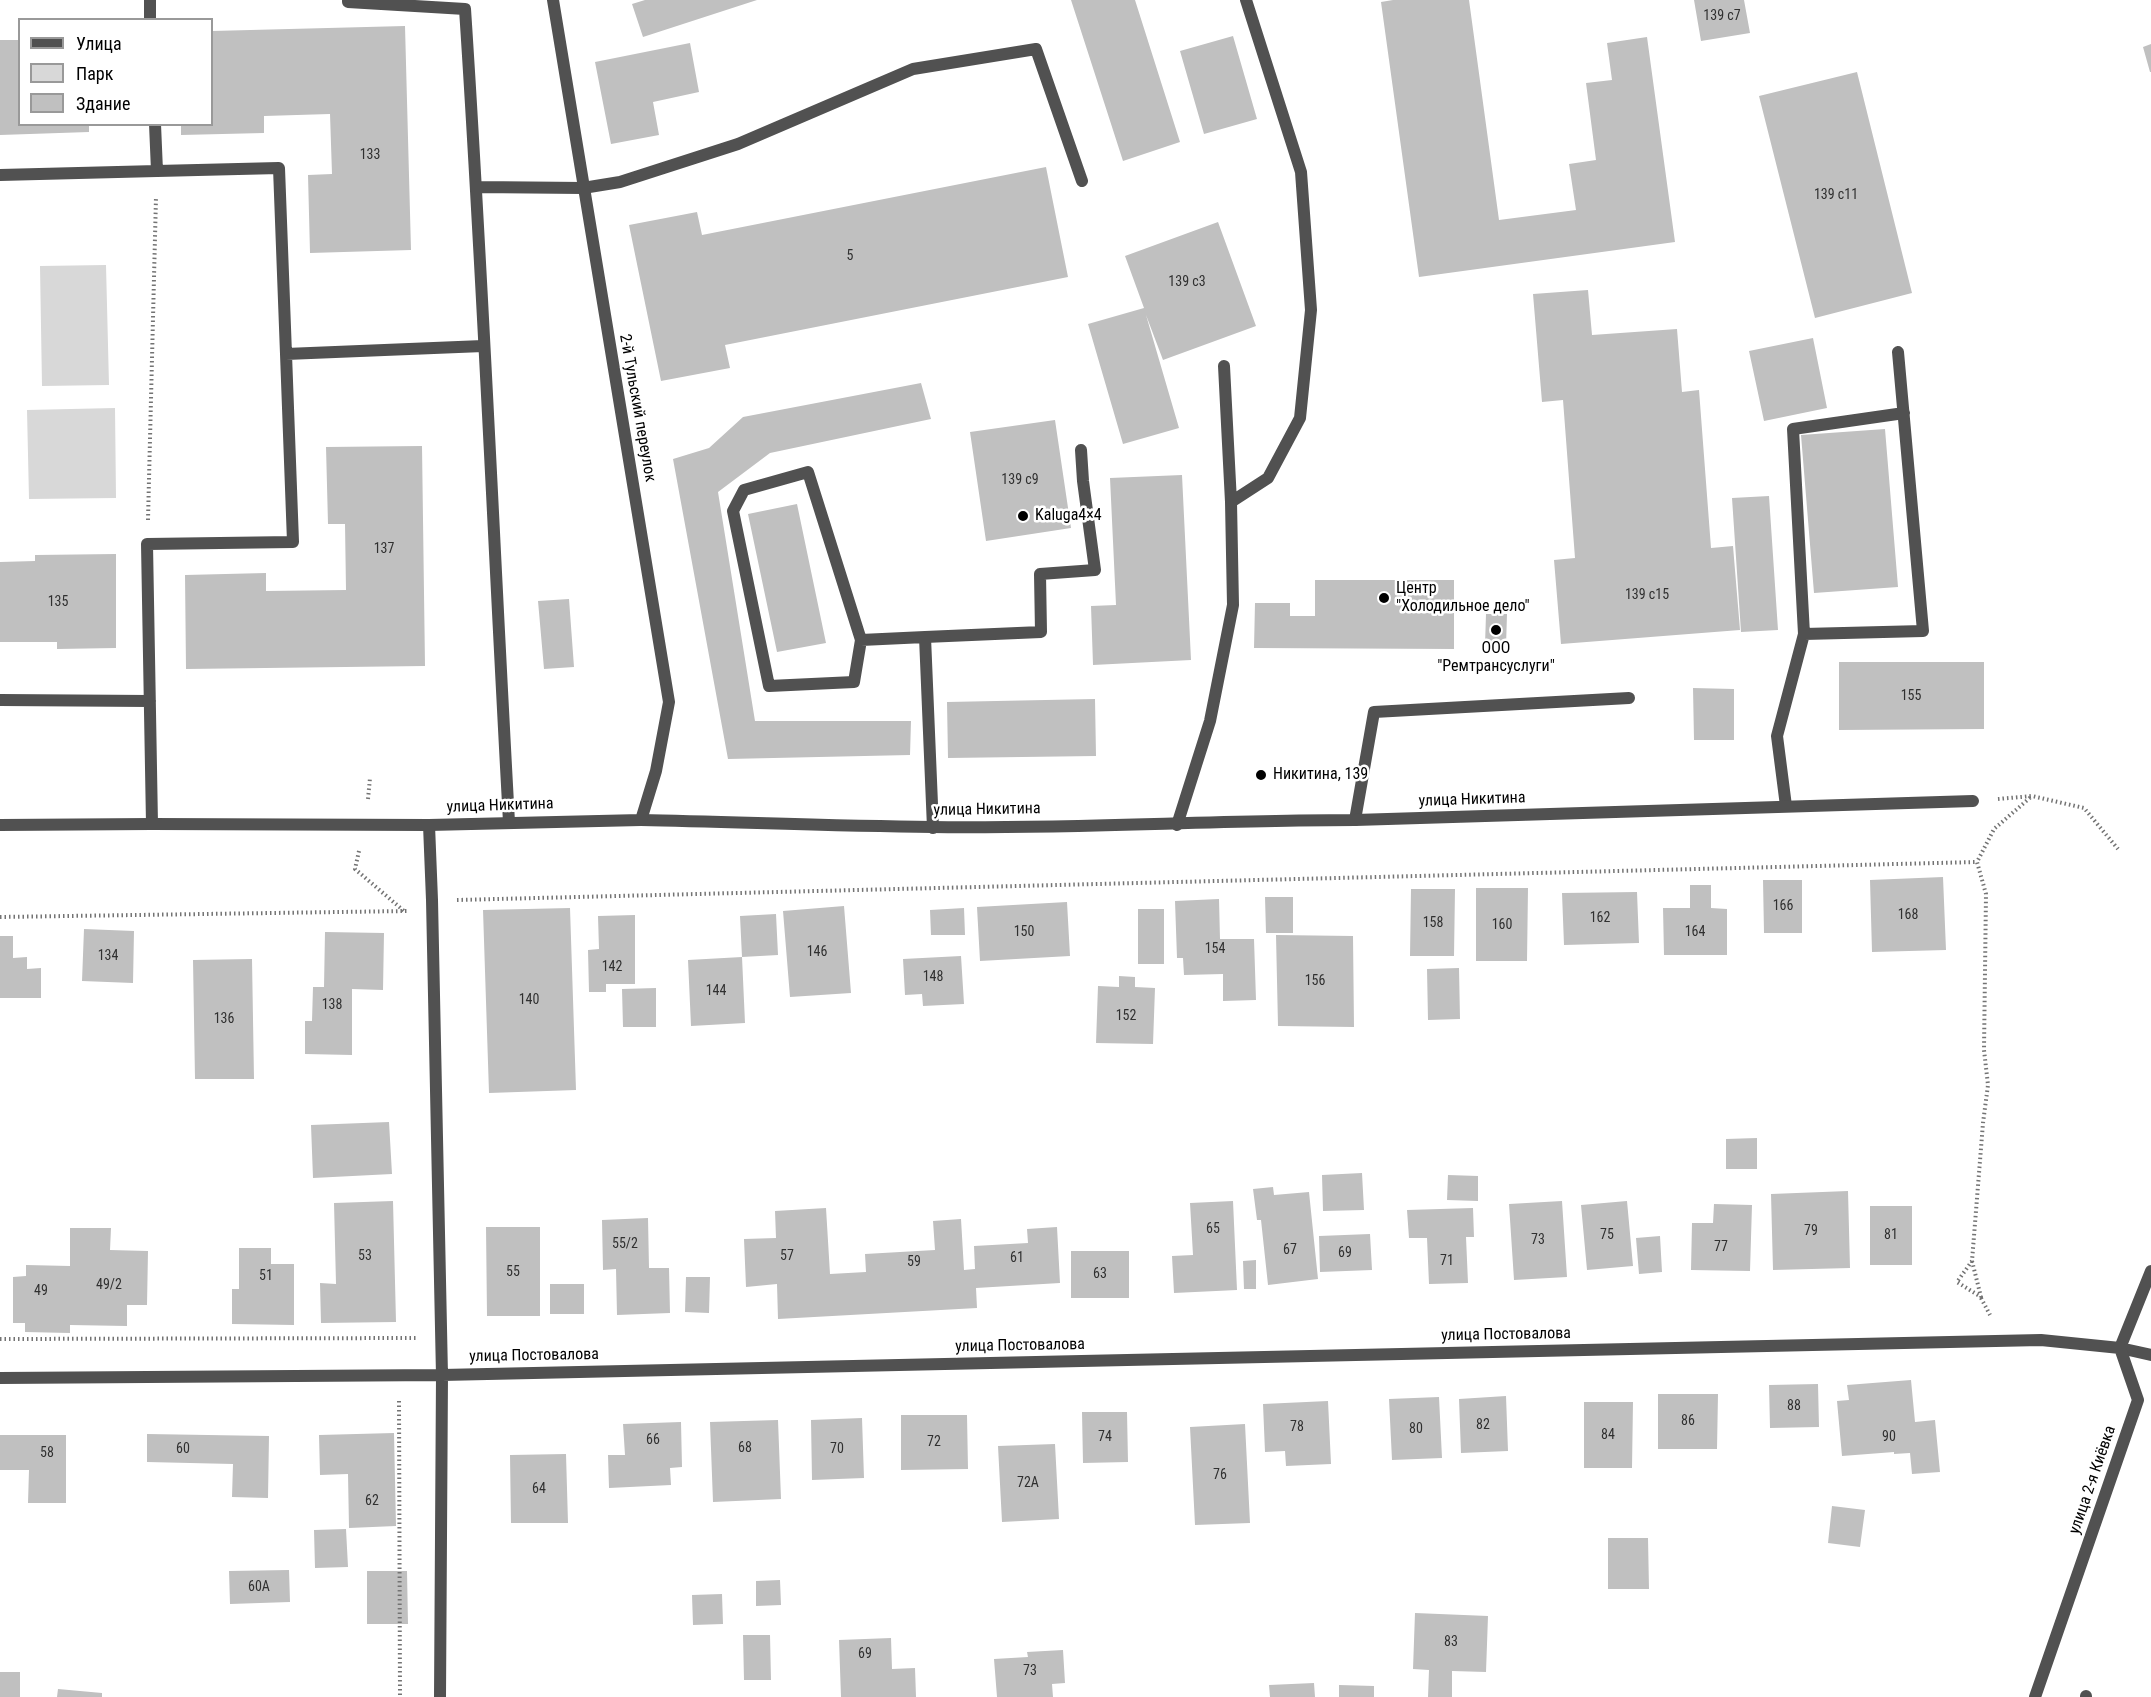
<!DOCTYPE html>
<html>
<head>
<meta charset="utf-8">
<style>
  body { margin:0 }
  #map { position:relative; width:2151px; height:1697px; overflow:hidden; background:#fff; font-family:"Roboto Condensed",sans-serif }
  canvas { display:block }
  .legend { position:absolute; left:18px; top:18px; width:195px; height:108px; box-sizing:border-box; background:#fff; border:2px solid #999; margin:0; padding:8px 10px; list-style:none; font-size:18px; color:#000 }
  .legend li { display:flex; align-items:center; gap:12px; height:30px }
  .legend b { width:30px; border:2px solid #999 }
</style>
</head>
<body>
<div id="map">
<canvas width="2151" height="1697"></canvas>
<ul class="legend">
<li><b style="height:8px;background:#515151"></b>Улица</li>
<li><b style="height:16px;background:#d8d8d8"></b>Парк</li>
<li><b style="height:16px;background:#c0c0c0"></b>Здание</li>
</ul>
</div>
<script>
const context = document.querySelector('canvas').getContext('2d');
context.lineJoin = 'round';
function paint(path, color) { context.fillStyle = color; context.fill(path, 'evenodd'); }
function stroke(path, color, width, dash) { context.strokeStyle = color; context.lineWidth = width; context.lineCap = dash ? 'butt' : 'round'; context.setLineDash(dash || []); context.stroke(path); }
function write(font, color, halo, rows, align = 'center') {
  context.font = font + ' "Roboto Condensed",sans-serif'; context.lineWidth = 5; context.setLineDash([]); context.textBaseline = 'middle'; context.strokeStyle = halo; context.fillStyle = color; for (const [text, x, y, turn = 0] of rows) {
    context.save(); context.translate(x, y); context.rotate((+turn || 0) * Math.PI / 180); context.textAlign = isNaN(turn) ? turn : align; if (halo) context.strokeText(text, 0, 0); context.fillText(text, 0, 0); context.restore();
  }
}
paint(new Path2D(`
  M106,265L109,385L42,386L40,266Z
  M115,408L116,498L29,499L27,410Z`), '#d8d8d8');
paint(new Path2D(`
  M645,0H757L643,37L632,4Z
  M1071,0H1135L1180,142L1123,161Z
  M1393,0H1469L1499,220L1576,210L1569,164L1596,160L1586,83L1612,80L1607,43L1647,37L1675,242L1419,277L1381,2Z
  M1694,0H1744L1750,33L1701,41Z
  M405,26L411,250L310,253L308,175L332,174L330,114L264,116V133L181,135V124H212V31Z
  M1233,36L1257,119L1204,134L1180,51Z
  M0,40H20V124H89V132L0,135Z
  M690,43L699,92L653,102L659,135L611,144L595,62Z
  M2151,44V72H2150L2143,47Z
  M1857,72L1912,293L1815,318L1759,96Z
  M1046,167L1068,277L725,345L730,368L661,381L629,225L697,212L702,235Z
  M1218,222L1256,326L1163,360L1146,315L1179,428L1123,444L1088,324L1144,308L1125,256Z
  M1588,290L1592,335L1677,329L1682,392L1699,390L1711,548L1733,546L1740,630L1561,644L1554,560L1575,558L1563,400L1542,402L1533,294Z
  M1813,338L1827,408L1764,421L1749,351Z
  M921,383L931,419L770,453L718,492L755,721H911L910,755L728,759L673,459L709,448L743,417Z
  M1055,420L1071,528L986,541L970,432Z
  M1885,429L1898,587L1814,593L1801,435Z
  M422,446L425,666L186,669L185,575L266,573V591L346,590L345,524H328L326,447Z
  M1182,475L1191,660L1093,665L1091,606L1116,605L1110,478Z
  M1769,496L1778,630L1741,632L1732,498Z
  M797,504L826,643L777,652L748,514Z
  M116,554V648L57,649V642H0V562L35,561V555Z
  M1315,580H1454V649L1254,648L1255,603H1290V616H1315Z
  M569,599L574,667L544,669L538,601Z
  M1486,614H1507L1506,646L1485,645Z
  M1839,662H1984V729L1839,730Z
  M1693,688L1734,689V740H1694Z
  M1095,699L1096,756L948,758L947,702Z
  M1943,877L1946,950L1872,952L1870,880Z
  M1763,880H1802V933H1764Z
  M1690,885H1711V908L1727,909V955H1664L1663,908H1690Z
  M1476,888H1528L1527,961H1476Z
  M1411,889H1455L1454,956H1410Z
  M1637,892L1639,943L1564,945L1562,893Z
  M1265,897H1293V933H1266Z
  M1219,899L1220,939H1254L1256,1000L1223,1001V974L1184,975L1183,958H1177L1175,901Z
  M1067,902L1070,956L980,961L977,907Z
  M844,906L851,993L790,997L783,911Z
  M570,908L576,1090L489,1093L483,910Z
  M964,908L965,935H931L930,910Z
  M1138,909H1164V964H1138Z
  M776,914L778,955L742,957L740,916Z
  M635,915V984H606V992H589L588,950L599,949L598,916Z
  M84,929L134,931L133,983L82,981Z
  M325,932L384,933L383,990L352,989V1055L305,1054V1021H312L313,987H324Z
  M1276,935L1353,936L1354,1027L1278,1026Z
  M0,936H13V958L27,957V969L41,968V998H0Z
  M961,956L964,1004L923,1006L922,994L905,995L903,959Z
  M742,957L745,1023L691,1026L688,960Z
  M252,959L254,1079H195L193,960Z
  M1459,968L1460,1019L1428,1020L1427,969Z
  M1119,976L1135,977V987L1155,988L1153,1044L1096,1043L1098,986L1119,987Z
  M656,988V1027H623L622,989Z
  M389,1122L392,1174L313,1178L311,1125Z
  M1757,1138V1169H1726V1139Z
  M1362,1173L1364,1210L1323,1211L1322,1175Z
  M1448,1175L1478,1176V1201L1447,1200Z
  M1273,1187L1274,1195L1309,1192L1318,1279L1268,1285L1261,1220H1257L1253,1189Z
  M1848,1191L1850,1268L1773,1270L1771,1194Z
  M393,1201L396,1322L321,1323L320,1283L336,1284L334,1203Z
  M1233,1201L1237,1290L1174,1293L1172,1256L1193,1255L1190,1203Z
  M1562,1201L1567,1277L1514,1280L1509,1204Z
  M1627,1201L1633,1266L1587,1270L1581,1205Z
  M1714,1204L1752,1205L1750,1271L1691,1270L1692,1223H1713Z
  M1870,1206H1912V1265H1870Z
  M826,1208L830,1274L866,1272L865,1254L935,1250L933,1221L961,1219L964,1270L975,1269L974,1246L1028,1243L1027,1229L1057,1227L1060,1283L976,1288L977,1308L778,1319L777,1284L746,1287L744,1239L776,1238L775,1211Z
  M1473,1208L1474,1237H1466L1468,1283L1429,1284L1427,1238H1409L1407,1210Z
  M648,1218L649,1268H669L670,1313L617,1315L616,1269L603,1270L602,1220Z
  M486,1227H540V1316H487Z
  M70,1228H111L110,1250L148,1251L147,1305H127V1326L70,1325V1333L25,1332V1323H13V1277L26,1276V1265L70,1266Z
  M1370,1234L1372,1270L1320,1272L1319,1236Z
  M1660,1236L1662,1272L1639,1274L1636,1238Z
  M239,1248H271V1264H294V1325L232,1324V1289H239Z
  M1071,1251H1129V1298H1071Z
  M1256,1260V1289H1244L1243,1261Z
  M686,1277H710L709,1313L685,1312Z
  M550,1284H584V1314H550Z
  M1911,1380L1915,1422L1935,1420L1940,1472L1912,1474L1910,1453L1894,1454V1452L1842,1456L1837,1401L1849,1400L1847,1385Z
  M1818,1384L1819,1427L1770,1428L1769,1385Z
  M1658,1394H1718L1717,1449H1658Z
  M1506,1396L1508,1451L1461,1453L1459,1399Z
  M1439,1397L1442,1458L1392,1460L1389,1399Z
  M1328,1401L1331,1464L1286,1466L1285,1451L1265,1452L1263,1404Z
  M1584,1402H1633L1632,1468H1584Z
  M1082,1412H1127L1128,1462L1083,1463Z
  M901,1415H967L968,1469L901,1470Z
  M862,1418L864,1478L812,1480L811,1420Z
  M778,1420L781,1499L713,1502L710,1422Z
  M681,1422L682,1467L670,1468L671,1485L609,1488L608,1455H625L623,1424Z
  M1245,1424L1250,1523L1195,1525L1190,1427Z
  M394,1433L396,1526L349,1528L348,1474L320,1475L319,1435Z
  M147,1434L269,1436L268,1498L232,1497L233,1464L147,1462Z
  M0,1435H66V1503H28L29,1470H0Z
  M1055,1444L1059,1519L1002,1522L998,1446Z
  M566,1454L568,1523H511L510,1455Z
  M1832,1506L1865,1510L1860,1547L1828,1543Z
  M346,1529L348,1567L315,1568L314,1530Z
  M1608,1538H1648L1649,1589H1608Z
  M289,1570L290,1602L230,1604L229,1571Z
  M367,1571H407L408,1624H367Z
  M780,1580L781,1605L756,1606V1581Z
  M722,1594L723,1624L693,1625L692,1595Z
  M1415,1613L1488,1616L1486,1672L1452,1671V1697H1428L1429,1670L1413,1669Z
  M743,1635H770L771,1680H744Z
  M891,1638L892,1669L915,1668L916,1697H841L839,1640Z
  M1063,1650L1065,1683L1052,1684L1053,1697H997L994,1659L1028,1657L1027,1652Z
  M0,1672H20V1697H0Z
  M1314,1683L1315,1697H1270L1269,1685Z
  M1339,1685L1374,1686V1697H1339Z
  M58,1689L102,1693V1697H57Z`), '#c0c0c0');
stroke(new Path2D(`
  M148,520L156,197
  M368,799L370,778
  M1998,799L2032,796L2084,808L2118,849
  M359,851L355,869L404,911
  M457,900L1977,862
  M0,917L407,911
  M1972,1261L1981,1297L1957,1282L1972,1261L1983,1123L1988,1085L1984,1050L1986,894L1977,862L1994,829L2032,796
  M1981,1298L1990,1315
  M0,1339L416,1338
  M399,1401L400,1697`), '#737373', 4, [1.5, 3]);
stroke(new Path2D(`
  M150,0V20
  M348,0V2L465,9C483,280 494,551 509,822
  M155,124L157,171L279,168L286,354L483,346
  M0,175L157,171
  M476,187L583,188L620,182L738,144L913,69L1036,49L1082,181
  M1231,502L1268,478L1300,418L1311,310L1301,172L1246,0
  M1804,634L1793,429L1904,413
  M861,640L854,682L769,686L733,511L744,490L808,472L861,640L925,637
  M0,700L150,701
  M1786,806L1777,736L1804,634L1923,631L1898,352
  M1355,820L1374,712L1629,698
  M152,824L147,544L293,542L286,354
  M1177,825L1210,721L1233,605L1231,502L1224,366
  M933,828L925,637L1041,632L1040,574L1095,570L1083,481L1081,450
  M2151,1271L2120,1348L2151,1355
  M2086,1697V1696`), '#515151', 12);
stroke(new Path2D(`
  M641,820C738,822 835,826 932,827C1073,829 1214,820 1355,820L1973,801
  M429,825L432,900L442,1375L440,1697
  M0,1378L442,1375L2041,1340L2120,1348L2138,1400L2035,1697`), '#515151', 12);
stroke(new Path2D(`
  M0,825L152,824L429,825L641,820L656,771L669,702L553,0`), '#515151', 12);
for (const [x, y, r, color] of [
  [1023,516,6,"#000"],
  [1384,598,6,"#000"],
  [1496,630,6,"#000"],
  [1261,775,6,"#000"]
]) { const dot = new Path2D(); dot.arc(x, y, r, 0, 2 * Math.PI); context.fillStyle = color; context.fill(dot); stroke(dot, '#fff', 2); }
write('14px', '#303030', null, [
  ["139 с7",1722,16],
  ["133",370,155],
  ["139 с11",1836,195],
  ["5",850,256],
  ["139 с3",1187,282],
  ["139 с9",1020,480],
  ["137",384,549],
  ["139 с15",1647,595],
  ["135",58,602],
  ["155",1911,696],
  ["166",1783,906],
  ["168",1908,915],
  ["162",1600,918],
  ["158",1433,923],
  ["160",1502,925],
  ["150",1024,932],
  ["164",1695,932],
  ["154",1215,949],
  ["146",817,952],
  ["134",108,956],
  ["142",612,967],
  ["148",933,977],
  ["156",1315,981],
  ["144",716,991],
  ["140",529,1000],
  ["138",332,1005],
  ["152",1126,1016],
  ["136",224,1019],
  ["65",1213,1229],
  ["79",1811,1231],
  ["75",1607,1235],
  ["81",1891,1235],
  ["73",1538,1240],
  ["55/2",625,1244],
  ["77",1721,1247],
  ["67",1290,1250],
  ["69",1345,1253],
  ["53",365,1256],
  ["57",787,1256],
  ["61",1017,1258],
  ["71",1447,1261],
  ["59",914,1262],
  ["55",513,1272],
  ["63",1100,1274],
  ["51",266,1276],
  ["49/2",109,1285],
  ["49",41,1291],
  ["88",1794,1406],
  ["86",1688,1421],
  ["82",1483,1425],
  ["78",1297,1427],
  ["80",1416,1429],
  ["84",1608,1435],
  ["74",1105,1437],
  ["90",1889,1437],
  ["66",653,1440],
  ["72",934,1442],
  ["68",745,1448],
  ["60",183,1449],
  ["70",837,1449],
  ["58",47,1453],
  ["76",1220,1475],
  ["72А",1028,1483],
  ["64",539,1489],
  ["62",372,1501],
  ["60А",259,1587],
  ["83",1451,1642],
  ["69",865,1654],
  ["73",1030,1671]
]);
write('16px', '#000', '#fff', [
  ["2-й Тульский переулок",637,408,80],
  ["улица Никитина",1472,800,-2],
  ["улица Никитина",500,806,-2],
  ["улица Никитина",987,810,-1],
  ["улица Постовалова",1506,1335,-1],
  ["улица Постовалова",1020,1346,-1],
  ["улица Постовалова",534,1356,-1],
  ["улица 2-я Киёвка",2093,1480,-71]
]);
write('16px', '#000', '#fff', [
  ["Kaluga4×4",1035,516],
  ["Центр",1396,589],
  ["\"Холодильное дело\"",1396,607],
  ["ООО",1496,649,"center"],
  ["\"Ремтрансуслуги\"",1496,667,"center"],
  ["Никитина, 139",1273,775]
], 'left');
</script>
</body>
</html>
